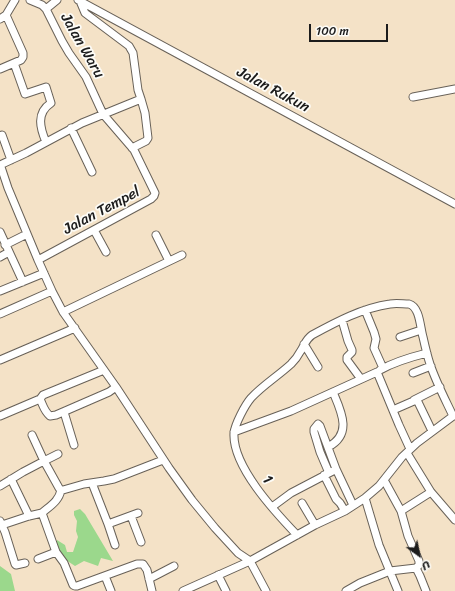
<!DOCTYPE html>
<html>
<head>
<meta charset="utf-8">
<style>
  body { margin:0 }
  #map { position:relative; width:455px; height:591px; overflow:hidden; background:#f4e2c7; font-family:Sriracha,sans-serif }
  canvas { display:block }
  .north { position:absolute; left:399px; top:535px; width:40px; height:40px; -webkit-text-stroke:3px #fdfcf7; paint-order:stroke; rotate:147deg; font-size:11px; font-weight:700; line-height:16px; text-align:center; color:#1c1c1c }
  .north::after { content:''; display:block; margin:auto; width:14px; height:18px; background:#1c1c1c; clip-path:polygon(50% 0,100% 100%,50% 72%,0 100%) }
  .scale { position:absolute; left:309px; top:24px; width:79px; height:18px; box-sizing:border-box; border:2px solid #1c1c1c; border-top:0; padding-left:5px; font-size:12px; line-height:14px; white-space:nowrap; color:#1c1c1c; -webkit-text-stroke:3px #fdfcf7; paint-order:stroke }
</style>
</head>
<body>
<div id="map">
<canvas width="455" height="591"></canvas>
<div class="north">U</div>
<div class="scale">100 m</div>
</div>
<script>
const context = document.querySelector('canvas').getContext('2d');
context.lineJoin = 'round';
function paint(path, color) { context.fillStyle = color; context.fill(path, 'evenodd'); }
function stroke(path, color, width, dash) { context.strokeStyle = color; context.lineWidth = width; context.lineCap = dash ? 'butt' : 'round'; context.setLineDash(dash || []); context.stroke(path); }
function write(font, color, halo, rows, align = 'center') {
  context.font = font + ' Sriracha,sans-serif'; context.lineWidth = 3.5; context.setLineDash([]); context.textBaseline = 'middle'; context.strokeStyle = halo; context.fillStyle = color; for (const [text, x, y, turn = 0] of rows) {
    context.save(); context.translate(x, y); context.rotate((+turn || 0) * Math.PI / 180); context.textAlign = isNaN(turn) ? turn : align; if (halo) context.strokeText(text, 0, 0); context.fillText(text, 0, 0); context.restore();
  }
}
paint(new Path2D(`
  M80,509L85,514L113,561L101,558L98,566L84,561L75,566L66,560L57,551V540L65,545L67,552H73L78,537L76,531L77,521L74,515V511Z
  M0,566L11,574L15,591H0Z`), '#9bd88c');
const minor = new Path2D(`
  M30,0L42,5L46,9L62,41L69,53L86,77L103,114L134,150L155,193L154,196L151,199L38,260
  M78,0L455,204
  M46,9L57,0
  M0,19L6,15L15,0
  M14,63L25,94L46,87L51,103C36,113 40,128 46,142
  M0,69L21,60L23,57V53L6,15
  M413,97L455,89
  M71,128L92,172
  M2,135L11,160
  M132,148L146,141L148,138L145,113L141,99
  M0,165L26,153L82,123L141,99L138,90L133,53L129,46L85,13L80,1
  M0,166L1,167L8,188L38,260L52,291L63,312L116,387L169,468L192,500L215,528L238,553L250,561L266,591
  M94,230L106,252
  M0,232L23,282
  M156,235L169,261
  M5,245L27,234
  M0,257L9,252
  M0,291L44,273
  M365,310L374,332L376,339L374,348L383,368
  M63,312L182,255
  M0,314L52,291
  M342,320L348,341L352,350V352L347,357V360L361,379
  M400,337L421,330
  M304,344L318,367
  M0,360L75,328
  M380,370C394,362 411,357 427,353
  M413,373L431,366
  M40,399C43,405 44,411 50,416L56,415L109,392L116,387
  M414,400L440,387
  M393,410L416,400L418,402L432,431
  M64,412L74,445
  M0,416L40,399L43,395L104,370
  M234,432L291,411L377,372L399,425L410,449
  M32,435L44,461L58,454
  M328,447C353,434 341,411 333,392
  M407,453L431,492L455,520
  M329,473L320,452L314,432V429L318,424L320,426L336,469L353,505
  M324,475L336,499L340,503L345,511
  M11,479L29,516
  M384,480L401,511
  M92,483L108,524L115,545
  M0,486L23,472L44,461L59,488L61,490H63L84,484L104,481L114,479L163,460
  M61,490C59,501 50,506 42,513L56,552L64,563L73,585L75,586H77L137,564H143L147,570L152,591
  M365,498L379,545L398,591
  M302,503L315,525
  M272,507L291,493L333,471
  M131,516L141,542
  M0,521L5,532L15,564L16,565L25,563
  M108,524L138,513
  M2,525L29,516L42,513
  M297,535C275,512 232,466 234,433C235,424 245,405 251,398C263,385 278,376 291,364C294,361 298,356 300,352C305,345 305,340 312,335C336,322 362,308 390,304C396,303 403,304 409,304C420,307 420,327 423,337C425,346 427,355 430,364C436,382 445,399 453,416
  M38,559L56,552
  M416,568L420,576L426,591
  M218,575L226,591
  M105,576L111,591
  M149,579L174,566
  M183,591L250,561L315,525L345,511L365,498L379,486L402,457L417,443L453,416H455
  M346,591L360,583L390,571L416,568L419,565V561L408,536L401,511L431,492`);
stroke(minor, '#686158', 9);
stroke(minor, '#fff', 7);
write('15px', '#1c1c1c', '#fdfcf7', [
  ["Jalan Waru",82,46,60],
  ["Jalan Rukun",273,90,28],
  ["Jalan Tempel",102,211,-28],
  ["1",267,480,52]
]);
</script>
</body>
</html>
